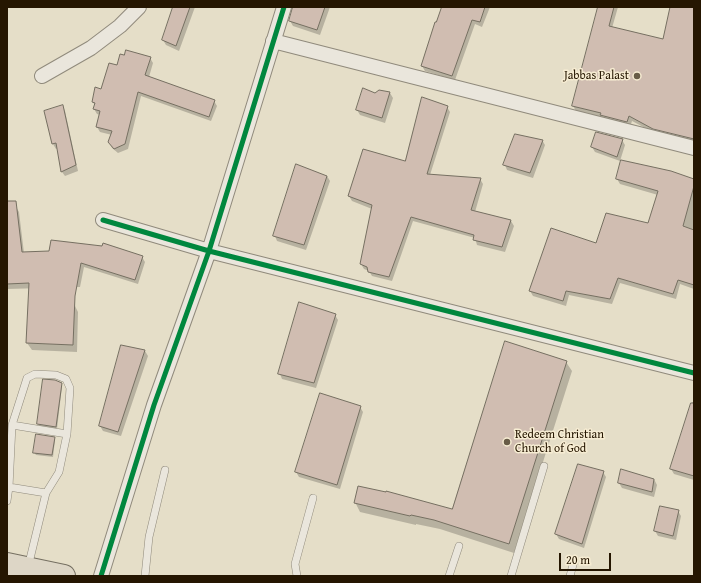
<!DOCTYPE html>
<html>
<head>
<meta charset="utf-8">
<style>
  body { margin:0 }
  #map { position:relative; width:701px; height:583px; overflow:hidden; background:#e5dec8; font-family:"Gentium Book Plus",serif }
  canvas { display:block }
  .frame { position:absolute; inset:0; border:8px solid #251601; pointer-events:none }
  .scale { position:absolute; left:559px; top:553px; width:52px; height:18px; box-sizing:border-box; border:2px solid #251601; border-top:0; padding-left:5px; font-size:12px; line-height:14px; white-space:nowrap; color:#251601; -webkit-text-stroke:3px #f7edd3; paint-order:stroke }
</style>
</head>
<body>
<div id="map">
<canvas width="701" height="583"></canvas>
<div class="frame"></div>
<div class="scale">20 m</div>
</div>
<script>
const context = document.querySelector('canvas').getContext('2d');
context.lineJoin = 'round';
function paint(path, color) { context.fillStyle = color; context.fill(path, 'evenodd'); }
function stroke(path, color, width, dash) { context.strokeStyle = color; context.lineWidth = width; context.lineCap = dash ? 'butt' : 'round'; context.setLineDash(dash || []); context.stroke(path); }
function write(font, color, halo, rows, align = 'center') {
  context.font = font + ' "Gentium Book Plus",serif'; context.lineWidth = 3; context.setLineDash([]); context.textBaseline = 'middle'; context.strokeStyle = halo; context.fillStyle = color; for (const [text, x, y, turn = 0] of rows) {
    context.save(); context.translate(x, y); context.rotate((+turn || 0) * Math.PI / 180); context.textAlign = isNaN(turn) ? turn : align; if (halo) context.strokeText(text, 0, 0); context.fillText(text, 0, 0); context.restore();
  }
}
paint(new Path2D(`
  M174,7H195L179,51L166,45L163,40Z
  M294,7H330L320,35L293,26L290,21Z
  M443,7H490L482,27L475,24L455,80L425,71L422,66L437,24Z
  M599,7H618L612,28L663,40L671,7H694V143L653,132L632,121L630,127L604,120L602,117L576,111L573,106Z
  M150,58L153,63L149,77L214,101L217,106L211,121L141,96L128,149L118,153L112,148L109,142L112,135L100,132L97,127L100,115L97,114L94,109L95,106L93,102L102,90L117,66Z
  M390,93L393,98L385,123L360,115L357,110L375,94Z
  M63,106L65,111L78,171L65,176L62,172L58,148L56,149L53,144L45,112Z
  M447,107L450,112L430,175L480,179L483,184L475,212L511,221L514,226L505,252L477,245L475,238L413,221L392,281L372,276L369,271L364,269L361,264L372,209L352,201L349,196L405,163Z
  M542,140L545,145L533,178L507,170L505,165Z
  M622,140L625,145L620,161L595,152L592,147Z
  M327,176L330,181L306,250L277,241L275,236Z
  M617,179L694,180V289L680,284L676,299L620,283L612,304L569,295L566,306L533,296L530,291L597,245L649,225L658,195L620,184Z
  M16,207L19,212L24,253L50,252L142,257L145,262L138,284L84,267L80,287L7,289V208Z
  M74,304L78,312L77,352L32,350L27,343Z
  M335,315L338,320L316,388L282,379L280,374Z
  M121,346L145,351L148,356L121,436L103,431L100,426Z
  M566,362L572,371L514,553L440,529L416,524V525L360,512L355,502L453,510Z
  M61,383L62,386L57,429L39,426L38,424Z
  M692,402L694,403V480L674,474L671,469Z
  M360,407L363,412L340,489L299,477L296,472Z
  M54,438L55,440L53,457L36,455L34,452Z
  M603,472L606,477L584,548L559,539L556,534Z
  M654,479L657,485L654,497L622,488L619,483Z
  M678,511L681,516L676,540L658,536L655,531Z`), '#0003');
const building = new Path2D(`
  M173,7H190L176,46L162,40Z
  M293,7H325L317,30L289,21Z
  M442,7H485L480,22L472,20L452,76L421,66L435,22H436Z
  M598,7H614L609,26L663,39L670,7H694V139L653,129L629,116L627,122L600,115L601,113L572,106Z
  M126,50L151,57L145,75L215,100L209,117L138,92L125,144L114,149L108,142L112,131L96,127L100,111L93,109L95,103L92,102L95,87L101,89L109,63L117,65L120,54L124,55Z
  M363,88L375,93L379,90L390,92L382,118L356,110Z
  M422,97L448,106L427,174L481,178L471,210L511,220L502,247L473,240L474,235L411,217L389,277L368,272L367,267L360,264L372,205L348,196L363,149L405,161Z
  M63,105L76,165L61,172L56,143L52,144L44,111Z
  M596,132L623,139L617,157L591,147Z
  M515,134L543,140L530,173L503,165Z
  M621,160L671,171L694,179V186L683,226L694,230V285L678,280L673,294L618,278L610,299L566,291L563,301L529,291L551,228L596,243L606,213L648,223L658,191L616,179Z
  M296,164L327,176L304,245L273,236Z
  M7,201H16L22,252L49,251L51,240L102,246L103,243L143,256L135,280L81,263L75,296L73,345L26,343L29,283L7,284Z
  M299,302L336,314L314,383L278,374Z
  M505,341L567,361L509,544L434,520L411,515L410,516L354,503L358,486L386,492V491L452,509Z
  M121,345L145,350L118,432L99,426Z
  M43,379L55,380L62,383L56,427L37,424Z
  M320,393L361,406L337,485L295,472Z
  M691,403H694V476L670,469Z
  M36,434L55,437L52,455L33,453Z
  M578,464L604,471L582,544L555,534Z
  M621,469L654,479L652,492L618,483Z
  M660,506L679,510L673,536L654,531Z`);
paint(building, '#d0bdb1');
stroke(building, '#756f61', 1);
const service = new Path2D(`
  M12,425L67,434
  M9,487L46,493
  M7,501L9,487L12,425L27,378L35,374L56,375L66,379L70,388L67,434L59,472L46,493L28,567
  M145,576L149,537L165,470
  M297,576L295,564L313,498
  M449,576L459,546
  M511,576L544,466
  M570,576L574,561`);
const minor = new Path2D(`
  M273,41L694,148
  M42,76L91,48L120,26L139,7
  M103,220L209,251L694,373
  M101,576L154,405L209,251L284,7`);
const trunk = new Path2D(`
  M7,564L64,576`);
stroke(service, '#908a7c', 8);
stroke(minor, '#908a7c', 16);
stroke(trunk, '#756f61', 24);
stroke(service, '#eae6dc', 7);
stroke(minor, '#eae6dc', 14);
stroke(trunk, '#ddd6c6', 22);
stroke(new Path2D(`
  M103,220L209,251L694,373
  M101,576L154,405L209,251L284,7`), '#00873e', 5);
for (const [x, y, r, color] of [
  [637,76,4,"#685c47"],
  [507,442,4,"#685c47"]
]) { const dot = new Path2D(); dot.arc(x, y, r, 0, 2 * Math.PI); context.fillStyle = color; context.fill(dot); stroke(dot, '#f7edd3', 1.5); }
write('12px', '#251601', '#f7edd3', [
  ["Jabbas Palast",629,76],
  ["Redeem Christian",515,435,"left"],
  ["Church of God",515,449,"left"]
], 'right');
</script>
</body>
</html>
